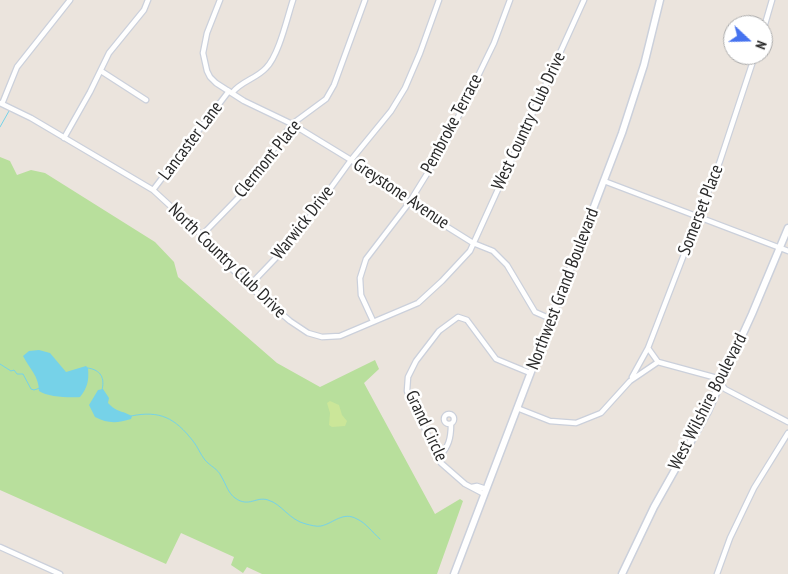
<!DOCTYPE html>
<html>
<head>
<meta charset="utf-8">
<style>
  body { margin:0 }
  #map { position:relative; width:788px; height:574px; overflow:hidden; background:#ebe4dd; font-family:"PT Sans Narrow",sans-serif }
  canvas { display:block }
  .north { position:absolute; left:723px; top:15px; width:50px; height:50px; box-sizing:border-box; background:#fff; border:1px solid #aaa; border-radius:50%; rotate:111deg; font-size:14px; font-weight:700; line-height:20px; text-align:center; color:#2a2a2a }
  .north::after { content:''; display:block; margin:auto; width:18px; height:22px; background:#4673ef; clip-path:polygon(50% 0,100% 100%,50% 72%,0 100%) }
</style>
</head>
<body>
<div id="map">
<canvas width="788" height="574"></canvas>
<div class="north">N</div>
</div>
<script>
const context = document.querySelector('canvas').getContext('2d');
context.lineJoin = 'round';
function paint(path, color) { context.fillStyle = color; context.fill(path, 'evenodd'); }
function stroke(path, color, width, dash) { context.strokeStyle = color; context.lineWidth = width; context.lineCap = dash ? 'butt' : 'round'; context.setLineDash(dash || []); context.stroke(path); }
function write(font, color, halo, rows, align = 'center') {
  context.font = font + ' "PT Sans Narrow",sans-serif'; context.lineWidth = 5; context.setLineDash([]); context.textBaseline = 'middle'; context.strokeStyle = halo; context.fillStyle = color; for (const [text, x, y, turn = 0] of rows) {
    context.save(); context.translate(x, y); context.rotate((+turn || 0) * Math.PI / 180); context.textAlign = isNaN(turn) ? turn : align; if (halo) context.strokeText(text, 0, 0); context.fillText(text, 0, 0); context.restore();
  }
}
paint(new Path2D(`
  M0,157L10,161L17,175L31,170L45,173L155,242L174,262L178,277L277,363L320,387L375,360L379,369L364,383L435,514L460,499L463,501L437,574H262L247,567L243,573L231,565L234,557L181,533L166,564L0,490Z`), '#b8df9c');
paint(new Path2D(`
  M330,401L339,405L342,415L347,421L345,426L332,427L329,425L330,413L327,403Z`), '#cbe699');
paint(new Path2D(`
  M39,350L50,353L66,372L86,366L88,368C89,380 88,387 80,397C70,398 47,397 39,391C39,376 29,368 23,356L29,351Z
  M103,389L109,398L108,403C118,413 121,410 132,416L131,419C118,423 108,424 95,417L89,405L98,390Z`), '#76d2e8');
stroke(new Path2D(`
  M0,127L9,111
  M0,364L11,371L14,370L17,374H23L31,389L34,390L40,388
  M88,368C101,370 105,378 102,390
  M131,416C160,410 175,418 193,441C198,447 200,454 205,460C210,466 218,469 221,476C226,484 228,493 235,498C249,508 256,496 268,500C282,504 289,520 306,524C310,525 317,527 321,526C334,523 343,511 357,519C366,523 372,532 380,539`), '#76d2e8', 1);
const street = new Path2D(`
  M220,0L207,33L203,53L207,71L210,77L216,83L244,101L292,124L351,160L409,203L473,243L493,251L507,265L535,312L551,319
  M763,31L772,0
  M101,71L146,100
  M232,93C241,81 256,79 266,68C279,55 287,18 293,0
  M0,103L31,118L153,190L202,235L221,258L249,286L290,321L308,333L322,337L340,336L418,303L442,281L470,251L584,0
  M2,104L17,67L70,0
  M64,138L90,92L109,53L144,10L148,0
  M604,181L788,251
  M153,190L229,91
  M202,235L239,197L292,124L326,99L334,85L365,0
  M249,286L293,240L351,160L391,111L405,88L420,53L439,0
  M373,321L361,295L360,278L366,259L409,203L443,148L494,43L510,0
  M658,362L648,348L720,161L755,55
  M632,377L648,348
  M517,408L550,421L576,423L601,413L630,381L658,362L717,378L725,389L788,422
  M444 419a5 5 0 1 1 10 0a5 5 0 1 1-10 0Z
  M438,458C449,447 451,438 451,424
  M472,487L477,486L486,489
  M484,494L465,484L441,463L407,391L408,377L416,361L439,331L458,317L467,320L496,359L530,373
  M0,547L60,574
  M717,574L730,538L754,488L788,433`);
const secondary = new Path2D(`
  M454,574L622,133L644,65L660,0
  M622,574L654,507L708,411L721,382L752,314L788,228`);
stroke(street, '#cbd0db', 7);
stroke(secondary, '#cbd0db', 9);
stroke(street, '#fff', 4.5);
stroke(secondary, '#fff', 6);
write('18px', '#2a2a2a', '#fff', [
  ["West Country Club Drive",529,121,-65],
  ["Pembroke Terrace",452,124,-62],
  ["Lancaster Lane",191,141,-53],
  ["Clermont Place",268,159,-51],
  ["Greystone Avenue",401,194,34],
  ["Somerset Place",701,210,-69],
  ["Warwick Drive",303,223,-52],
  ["North Country Club Drive",227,261,44],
  ["Northwest Grand Boulevard",563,289,-69],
  ["West Wilshire Boulevard",708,402,-63],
  ["Grand Circle",426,426,65]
]);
</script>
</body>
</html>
